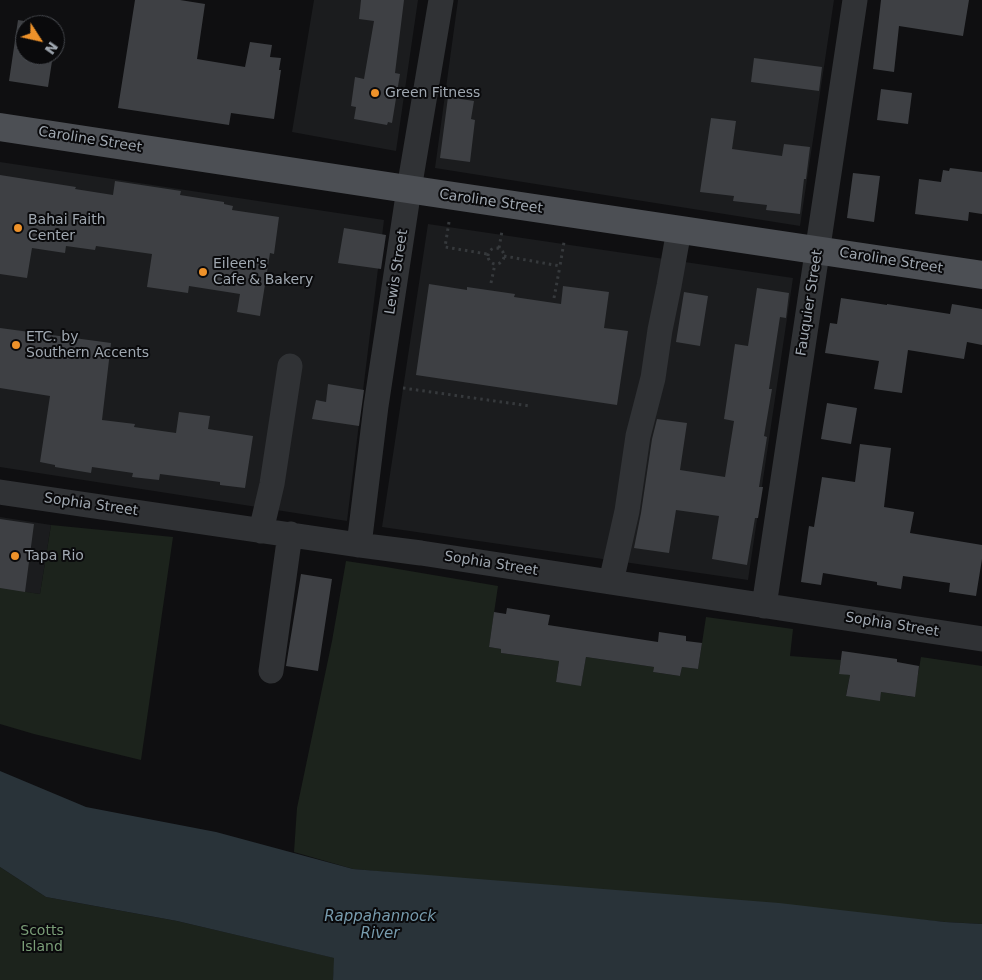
<!DOCTYPE html>
<html>
<head>
<meta charset="utf-8">
<style>
  body { margin:0 }
  #map { position:relative; width:982px; height:980px; overflow:hidden; background:#0f0f11; font-family:"DejaVu Sans",sans-serif }
  canvas { display:block }
  .north { position:absolute; left:15px; top:15px; width:50px; height:50px; box-sizing:border-box; background:#0a0a0c; border:1px solid #46494e; border-radius:50%; rotate:125deg; font-size:14px; font-weight:700; line-height:20px; text-align:center; color:#a0a8b1 }
  .north::after { content:''; display:block; margin:auto; width:18px; height:22px; background:#ee922a; clip-path:polygon(50% 0,100% 100%,50% 72%,0 100%) }
</style>
</head>
<body>
<div id="map">
<canvas width="982" height="980"></canvas>
<div class="north">N</div>
</div>
<script>
const context = document.querySelector('canvas').getContext('2d');
context.lineJoin = 'round';
function paint(path, color) { context.fillStyle = color; context.fill(path, 'evenodd'); }
function stroke(path, color, width, dash) { context.strokeStyle = color; context.lineWidth = width; context.lineCap = dash ? 'butt' : 'round'; context.setLineDash(dash || []); context.stroke(path); }
function write(font, color, halo, rows, align = 'center') {
  context.font = font + ' "DejaVu Sans",sans-serif'; context.lineWidth = 4; context.setLineDash([]); context.textBaseline = 'middle'; context.strokeStyle = halo; context.fillStyle = color; for (const [text, x, y, turn = 0] of rows) {
    context.save(); context.translate(x, y); context.rotate((+turn || 0) * Math.PI / 180); context.textAlign = isNaN(turn) ? turn : align; if (halo) context.strokeText(text, 0, 0); context.fillText(text, 0, 0); context.restore();
  }
}
paint(new Path2D(`
  M314,0H418L396,151L292,132Z
  M458,0H834L800,226L435,168Z
  M0,162L384,220L347,521L0,467Z
  M428,224L793,278L748,580L382,527Z
  M0,517L51,525L40,594L0,589Z`), '#1b1c1e');
paint(new Path2D(`
  M51,525L173,537L141,760L34,734L0,724V588L40,594Z
  M346,561L386,567L498,586L489,647L501,649V653L543,659L560,653L556,682L581,685L586,657L654,667L653,672L680,676L682,667L698,669L706,617L793,629L790,656L841,660L839,673L850,675L846,695L880,700L881,692L914,697L921,657L982,666V924L945,922L353,869L294,852L297,808L332,641Z
  M0,867L46,897L177,921L335,958L333,980H0Z`), '#1c231c');
paint(new Path2D(`
  M0,771L86,807L216,832L353,869L779,903L945,922L982,924V980H333L334,958L177,921L46,897L0,867Z`), '#293339');
paint(new Path2D(`
  M135,0H180L205,4L197,59L245,67L250,42L272,45L270,57L281,58L279,70H281L274,119L231,113L229,125L118,108Z
  M361,0H404L395,73L400,74L392,123L388,122L387,125L354,119L356,107L351,106L355,77L364,79L374,21L359,19Z
  M881,0H969L963,36L899,26L894,72L873,69Z
  M18,20L48,25H25V55H53L48,87L9,81Z
  M754,58L822,67L819,91L751,82Z
  M881,89L912,93L908,124L877,120Z
  M448,97L474,101L471,119L475,120L470,162L440,158Z
  M711,118L736,121L732,149L782,156L784,144L810,147L806,179H804L800,214L766,210L767,205L733,201L734,196L700,192Z
  M950,168L982,172V214L969,212L968,221L915,214L919,179L941,182L943,170L949,171Z
  M853,173L880,176L874,222L847,218Z
  M0,175L76,187L75,189L113,195L115,181L181,191L180,195L224,202V204L233,206L232,210L279,217L274,254L270,253L260,316L237,312L240,294L189,286L188,293L147,287L152,254L96,246L95,250L66,246L65,253L32,248L27,278L0,274Z
  M344,228L386,235L381,269L338,263Z
  M429,284L467,290V287L515,294L514,297L561,304L563,286L609,292L604,328L628,331L617,405L416,375Z
  M757,288L789,293L786,318L780,317L769,389H772L764,436L767,437L759,487H763L758,518H755L747,565L712,559L719,516L676,510L669,553L634,548L641,513L652,439L657,419L687,423L680,470L725,477L734,421L724,419L735,344L748,346Z
  M684,292L708,296L700,346L676,342Z
  M841,298L887,305V304L950,314L952,304L982,309V345L967,342L964,359L908,350L902,393L874,389L879,361L825,353L830,323L837,324Z
  M0,328L111,343L102,420L135,424L134,427L176,433L179,412L210,416L208,429L253,436L245,488L220,485V482L160,474L159,480L132,477L133,473L92,467L91,473L55,467V465L40,462L50,396L0,388Z
  M328,384L364,390L359,426L312,419L316,400L326,402Z
  M827,403L857,408L851,444L821,439Z
  M860,444L891,448L884,507L914,512L910,533L982,545V559L976,596L949,592L950,583L903,576L901,589L877,585V582L823,573L821,585L801,582L809,526L814,527L822,477L855,482Z
  M0,519L34,524L25,592L0,588Z
  M301,574L332,579L318,671L286,666Z
  M507,608L550,615L548,625L658,642L659,632L686,636V641L702,643L698,669L682,667L680,676L653,672L654,667L586,657L581,686L556,682L559,661L501,653V649L489,647L494,612L506,614Z
  M842,651L897,659V662L919,666L915,697L881,692L880,701L846,696L850,675L839,674Z`), '#3e4044');
stroke(new Path2D(`
  M449,222L445,247L487,254
  M488 256a8 8 0 1 1 16 0a8 8 0 1 1-16 0Z
  M499,248L502,231
  M504,256L560,266L564,242
  M491,283L495,264
  M554,298L560,266
  M403,388L530,406`), '#36393c', 3, [2.5, 4]);
stroke(new Path2D(`
  M0,492L359,545L421,553L982,639
  M261,531L272,484L290,366
  M359,545L376,406L409,189L441,0
  M611,582L627,511L638,436L653,378L660,330L669,286L679,230
  M764,606L855,0
  M271,671L290,534`), '#303235', 25);
stroke(new Path2D(`
  M0,127L427,192L982,275`), '#4c4f54', 28);
for (const [x, y, r, color] of [
  [375,93,5,"#ee922a"],
  [18,228,5,"#ee922a"],
  [203,272,5,"#ee922a"],
  [16,345,5,"#ee922a"],
  [15,556,5,"#ee922a"]
]) { const dot = new Path2D(); dot.arc(x, y, r, 0, 2 * Math.PI); context.fillStyle = color; context.fill(dot); stroke(dot, '#0a0a0c', 2); }
write('14px', '#a0a8b1', '#0a0a0c', [
  ["Green Fitness",385,93],
  ["Bahai Faith",28,220],
  ["Center",28,236],
  ["Eileen's",213,264],
  ["Cafe & Bakery",213,280],
  ["ETC. by",26,337],
  ["Southern Accents",26,353],
  ["Tapa Rio",25,556]
], 'left');
write('14px', '#a0a8b1', '#0a0a0c', [
  ["Caroline Street",90,140,9],
  ["Caroline Street",491,202,8],
  ["Caroline Street",891,261,9],
  ["Lewis Street",397,272,-81],
  ["Fauquier Street",810,303,-81],
  ["Sophia Street",91,505,8],
  ["Sophia Street",491,564,9],
  ["Sophia Street",892,625,9]
]);
write('14px', '#7a9d77', '#0a0a0c', [
  ["Scotts",42,931],
  ["Island",42,947]
]);
write('italic 15px', '#779bad', '#0a0a0c', [
  ["Rappahannock",380,917],
  ["River",380,934]
]);
</script>
</body>
</html>
